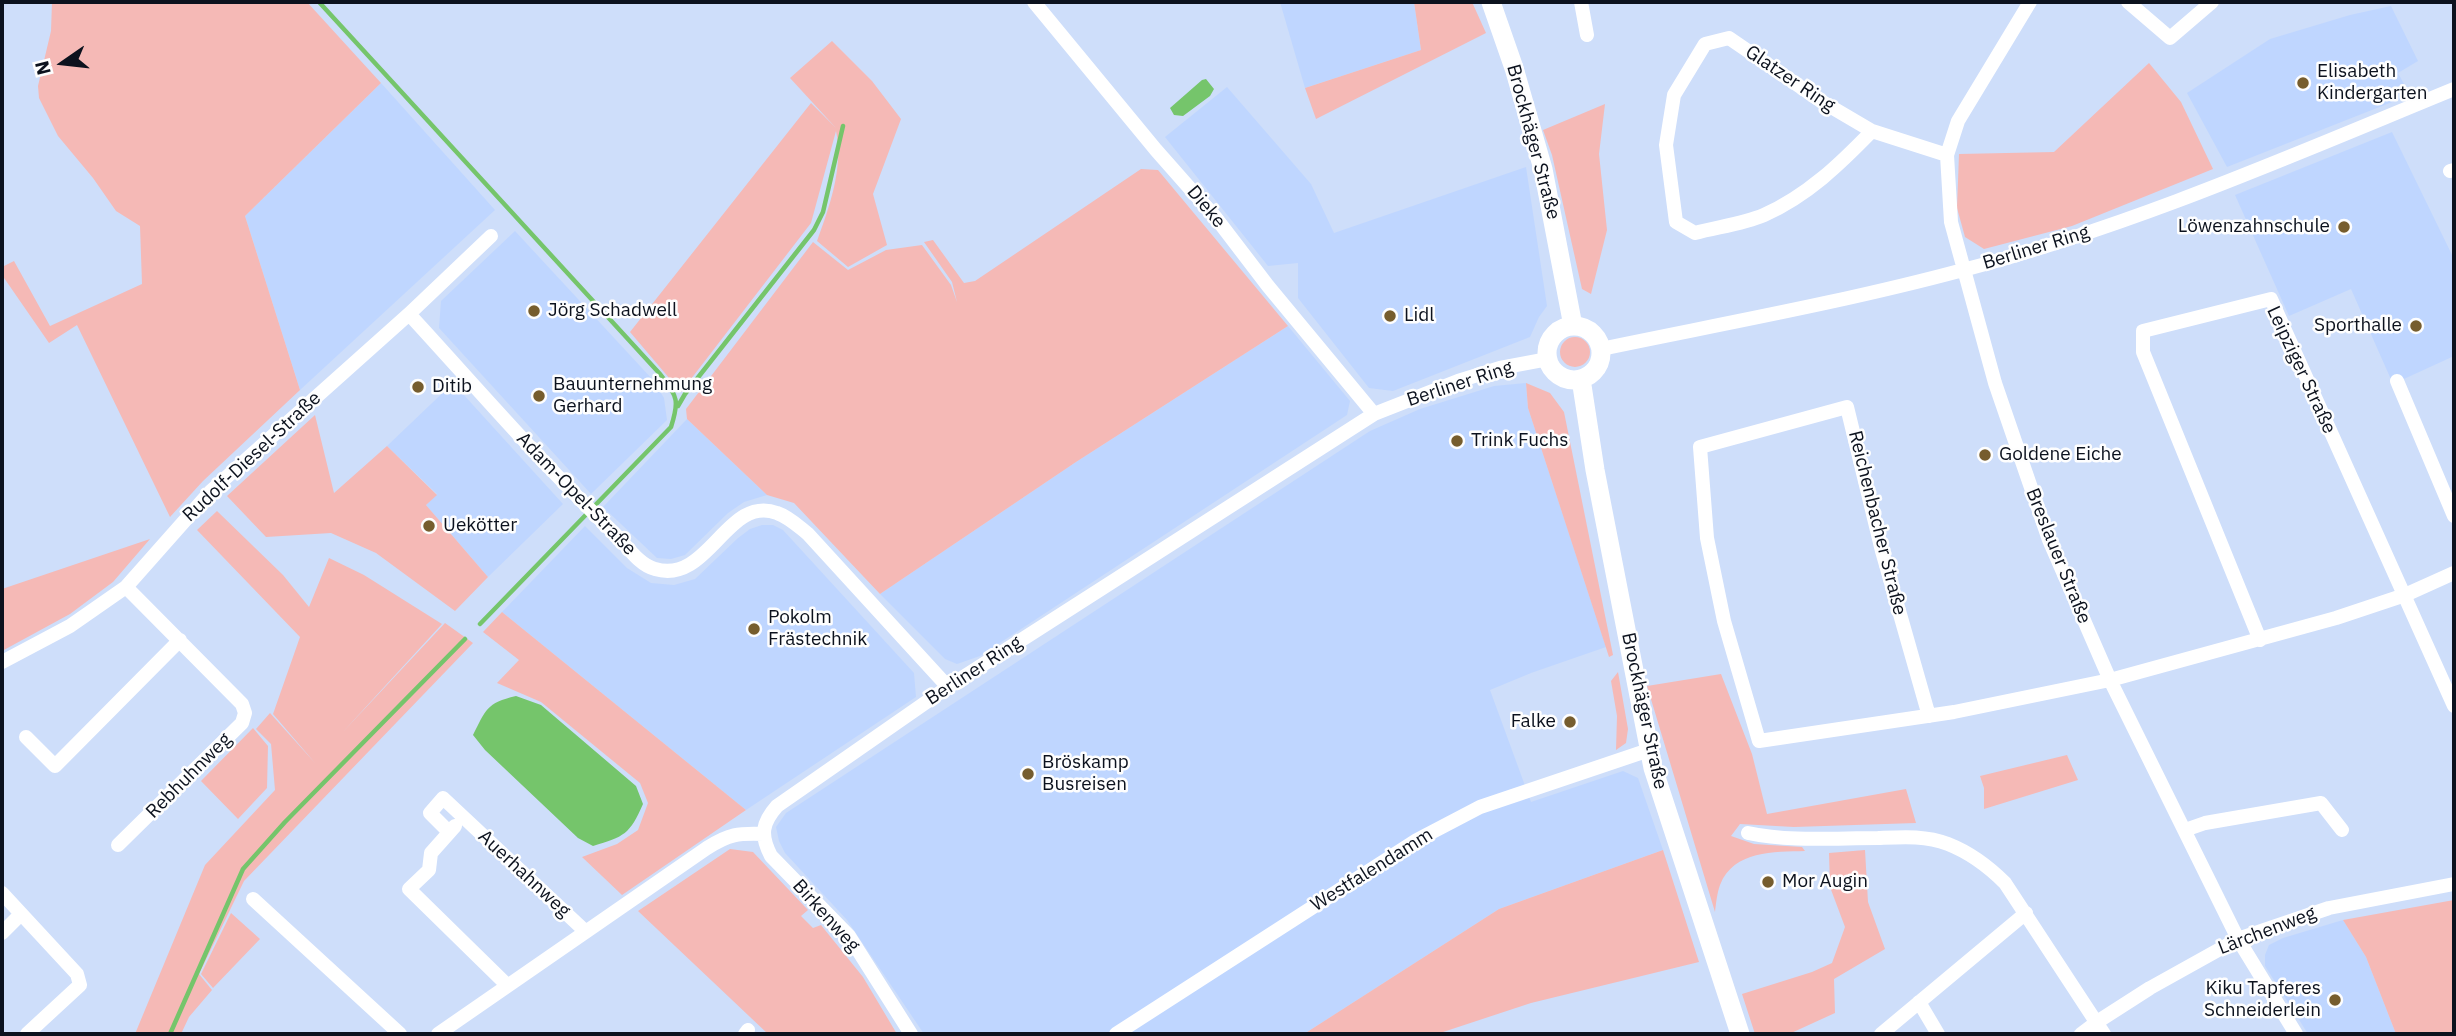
<!DOCTYPE html>
<html>
<head>
<meta charset="utf-8">
<style>
  body { margin:0 }
  #map { position:relative; width:2456px; height:1036px; overflow:hidden; background:#cedefa; font-family:"IBM Plex Sans",sans-serif }
  canvas { display:block }
  .frame { position:absolute; inset:0; border:4px solid #0c121e; pointer-events:none }
  .north { position:absolute; left:28px; top:28px; width:70px; height:70px; -webkit-text-stroke:5px #fefefe; paint-order:stroke; rotate:256deg; font-size:19px; font-weight:700; line-height:28px; text-align:center; color:#0c121e }
  .north::after { content:''; display:block; margin:auto; width:24px; height:32px; background:#0c121e; clip-path:polygon(50% 0,100% 100%,50% 72%,0 100%) }
</style>
</head>
<body>
<div id="map">
<canvas width="2456" height="1036"></canvas>
<div class="frame"></div>
<div class="north">N</div>
</div>
<script>
const context = document.querySelector('canvas').getContext('2d');
context.lineJoin = 'round';
function paint(path, color) { context.fillStyle = color; context.fill(path, 'evenodd'); }
function stroke(path, color, width, dash) { context.strokeStyle = color; context.lineWidth = width; context.lineCap = dash ? 'butt' : 'round'; context.setLineDash(dash || []); context.stroke(path); }
function write(font, color, halo, rows, align = 'center') {
  context.font = font + ' "IBM Plex Sans",sans-serif'; context.lineWidth = 5; context.setLineDash([]); context.textBaseline = 'middle'; context.strokeStyle = halo; context.fillStyle = color; for (const [text, x, y, turn = 0] of rows) {
    context.save(); context.translate(x, y); context.rotate((+turn || 0) * Math.PI / 180); context.textAlign = isNaN(turn) ? turn : align; if (halo) context.strokeText(text, 0, 0); context.fillText(text, 0, 0); context.restore();
  }
}
paint(new Path2D(`
  M1280,2H1414L1421,50L1305,88Z
  M2391,6L2418,61L2398,73L2410,95L2227,167L2187,93L2270,39L2350,15Z
  M381,83L495,210L300,390L245,216Z
  M1227,87L1311,184L1334,233L1526,167L1547,306L1539,317L1530,337L1393,391L1369,388L1298,298V263L1268,266L1165,137Z
  M2392,132L2454,259V356L2393,384L2351,289L2289,316L2235,195Z
  M515,231L653,380L664,398L667,420L591,494L439,328L441,301Z
  M1288,326L1350,401L1347,415L980,656L957,664L945,659L880,594L1076,462Z
  M453,383L563,504L488,577L426,505L437,494L387,446Z
  M1526,383L1528,408L1606,647L1531,673L1490,690L1531,802L1623,771L1638,778L1663,850L1499,909L1304,1034H924L847,920L785,853L779,841L776,827L786,813L1370,431L1420,409L1494,386Z
  M687,419L767,495L744,502L728,513L685,555L671,559L657,558L603,507Z
  M762,525H773L783,530L914,673L916,697L746,810L502,612L585,526L627,568L651,583L674,585L695,579L738,538L750,529Z
  M2343,920L2366,957L2396,1034H2308L2265,966V955L2269,945L2283,938Z`), '#bfd6ff');
paint(new Path2D(`
  M52,2H307L381,83L245,216L300,390L203,481L170,517L77,325L49,343L2,275V267L14,261L50,326L142,284L140,226L116,211L93,178L58,136L39,98L38,86L51,31Z
  M1414,2H1472L1486,33L1316,119L1305,88L1421,50Z
  M832,41L872,81L901,119L873,194L887,245L848,267L817,241C829,208 844,167 836,131L811,223L681,392L630,332L811,103L836,128L790,78Z
  M2149,63L2181,102L2213,169L2072,226L1984,249L1965,237L1957,208L1959,154L2054,152Z
  M1605,104L1599,154L1607,230L1591,294L1582,289L1552,155L1543,130Z
  M1141,169L1158,170L1288,326L1076,462L880,594L794,503L767,495L687,419L686,409L813,242L848,270L886,250L922,245L951,285L957,302L952,282L924,242L933,240L964,283L975,281Z
  M1560 352a15 15 0 1 1 30 0a15 15 0 1 1-30 0Z
  M1526,383L1550,393L1564,412L1613,655L1609,657L1528,408Z
  M315,415L334,493L387,446L437,495L426,505L488,577L455,611L376,553L331,533L266,537L227,496Z
  M217,511L283,575L309,607L329,558L364,575L442,624L341,734L445,623L473,643L244,881L199,974L212,990L189,1017L181,1034H135L205,865L275,790L271,744L256,729L270,713L315,763L273,714L300,637L197,530Z
  M150,539L113,582L70,614L2,651V589Z
  M502,612L746,810L622,895L582,857L617,844L638,830L648,803L640,783L541,702L497,683L519,660L483,632Z
  M1618,672L1628,729L1626,743L1616,750L1617,716L1611,681Z
  M1721,674L1752,754L1767,814L1906,789L1916,823L1794,827L1740,824L1731,836L1754,844L1802,847L1805,851C1774,852 1734,850 1720,885C1717,893 1716,904 1715,912L1647,686Z
  M253,728L268,746L267,788L238,819L201,781Z
  M2067,755L2078,780L1984,809V788L1980,776Z
  M730,849L753,852L808,910L801,916L813,928L821,925L863,977L897,1034H768L638,911Z
  M1663,850L1699,962L1531,1003L1437,1034H1304L1499,909Z
  M1865,850L1868,902L1885,949L1834,979L1835,1013L1789,1034H1755L1742,994L1812,972L1832,963L1845,927L1830,887L1829,853Z
  M2454,900V1034H2396L2366,957L2343,920Z
  M231,913L260,939L213,988L201,974Z`), '#f5b9b6');
paint(new Path2D(`
  M1206,79L1214,89L1210,96L1183,116L1174,115L1170,108L1202,80Z
  M516,696L541,705L636,786L643,804C630,834 624,837 593,846L578,838L485,750L473,735C486,710 486,703 516,696Z`), '#75c56b');
stroke(new Path2D(`
  M319,2L660,374C677,397 680,399 671,427L480,624
  M678,406L685,394L814,230L823,212L843,126
  M170,1034L243,869L285,822L465,639`), '#75c56b', 4.5);
stroke(new Path2D(`
  M1034,2L1156,150L1216,218L1268,286L1374,414
  M1581,2L1587,35
  M2030,2L1958,121L1947,155L1951,222L1995,383L2049,540L2110,680L2238,939L2296,1034
  M2128,2L2170,38L2212,2
  M1872,131C1840,164 1807,196 1764,215C1743,224 1717,227 1695,233L1676,222L1666,145L1674,95L1705,44L1729,38L1821,101L1872,131L1947,155
  M2450,171L2454,170
  M409,314C477,388 543,465 616,535C627,546 639,565 655,569C709,585 727,494 777,513C789,517 798,526 808,534L948,687
  M1601,349C1721,324 1844,302 1963,270C2132,226 2293,155 2454,89
  M2397,381L2454,516
  M2260,640L2143,352V331L2271,299L2454,706
  M2,662L70,626L126,587L211,491L409,314L491,236
  M1929,716L1882,551L1847,407L1700,447L1707,538L1724,621L1759,741L1954,712L2110,680L2336,618L2405,595L2454,573
  M26,737L55,766L180,640
  M455,826L431,853L429,870L409,889L507,985
  M2185,830L2205,823L2321,803L2342,830
  M449,832L430,813L443,798L585,931
  M1748,833C1790,842 1834,838 1878,838C1901,837 1925,835 1948,844C1971,853 1988,866 2005,883L2104,1034
  M118,845L242,723L245,713L242,704L126,587
  M2,893L77,974L80,985L27,1034
  M253,899L400,1034
  M2,933L21,914
  M1919,1002L1938,1034
  M438,1034L707,848C729,834 738,833 764,834
  M745,1034L748,1030
  M911,1034L849,936L771,856C760,835 762,823 777,806L948,687L1374,414L1458,381L1500,368L1548,359
  M1116,1034L1417,840L1480,807L1649,750
  M1881,1034L2026,913
  M2081,1034L2097,1022L2150,988L2238,939L2329,908L2454,884`), '#fff', 14);
stroke(new Path2D(`
  M1491,2L1514,68L1543,169L1573,326
  M1547 353a27 27 0 1 1 54 0a27 27 0 1 1-54 0Z
  M1581,379L1595,470L1653,768L1740,1034`), '#fff', 19);
for (const [x, y, r, color] of [
  [2303,83,7,"#765d2e"],
  [2344,227,7,"#765d2e"],
  [534,311,7,"#765d2e"],
  [1390,316,7,"#765d2e"],
  [2416,326,7,"#765d2e"],
  [418,387,7,"#765d2e"],
  [539,396,7,"#765d2e"],
  [1457,441,7,"#765d2e"],
  [1985,455,7,"#765d2e"],
  [429,526,7,"#765d2e"],
  [754,629,7,"#765d2e"],
  [1570,722,7,"#765d2e"],
  [1028,774,7,"#765d2e"],
  [1768,882,7,"#765d2e"],
  [2335,1000,7,"#765d2e"]
]) { const dot = new Path2D(); dot.arc(x, y, r, 0, 2 * Math.PI); context.fillStyle = color; context.fill(dot); stroke(dot, '#fefefe', 2.5); }
write('19px', '#0c121e', '#fefefe', [
  ["Elisabeth",2317,72],
  ["Kindergarten",2317,94],
  ["Löwenzahnschule",2330,227,"right"],
  ["Jörg Schadwell",548,311],
  ["Lidl",1404,316],
  ["Sporthalle",2402,326,"right"],
  ["Bauunternehmung",553,385],
  ["Gerhard",553,407],
  ["Ditib",432,387],
  ["Trink Fuchs",1471,441],
  ["Goldene Eiche",1999,455],
  ["Uekötter",443,526],
  ["Pokolm",768,618],
  ["Frästechnik",768,640],
  ["Falke",1556,722,"right"],
  ["Bröskamp",1042,763],
  ["Busreisen",1042,785],
  ["Mor Augin",1782,882],
  ["Kiku Tapferes",2321,989,"right"],
  ["Schneiderlein",2321,1011,"right"]
], 'left');
write('19px', '#0c121e', '#fefefe', [
  ["Glatzer Ring",1790,79,34],
  ["Brockhäger Straße",1533,142,75],
  ["Dieke",1206,207,50],
  ["Berliner Ring",2036,248,-17],
  ["Leipziger Straße",2301,370,65],
  ["Berliner Ring",1460,384,-18],
  ["Rudolf-Diesel-Straße",252,457,-43],
  ["Adam-Opel-Straße",576,494,46],
  ["Reichenbacher Straße",1877,523,76],
  ["Breslauer Straße",2058,556,68],
  ["Berliner Ring",974,671,-33],
  ["Brockhäger Straße",1644,711,78],
  ["Rebhuhnweg",189,776,-45],
  ["Westfalendamm",1372,870,-32],
  ["Auerhahnweg",524,874,43],
  ["Birkenweg",826,916,48],
  ["Lärchenweg",2267,931,-21]
]);
</script>
</body>
</html>
